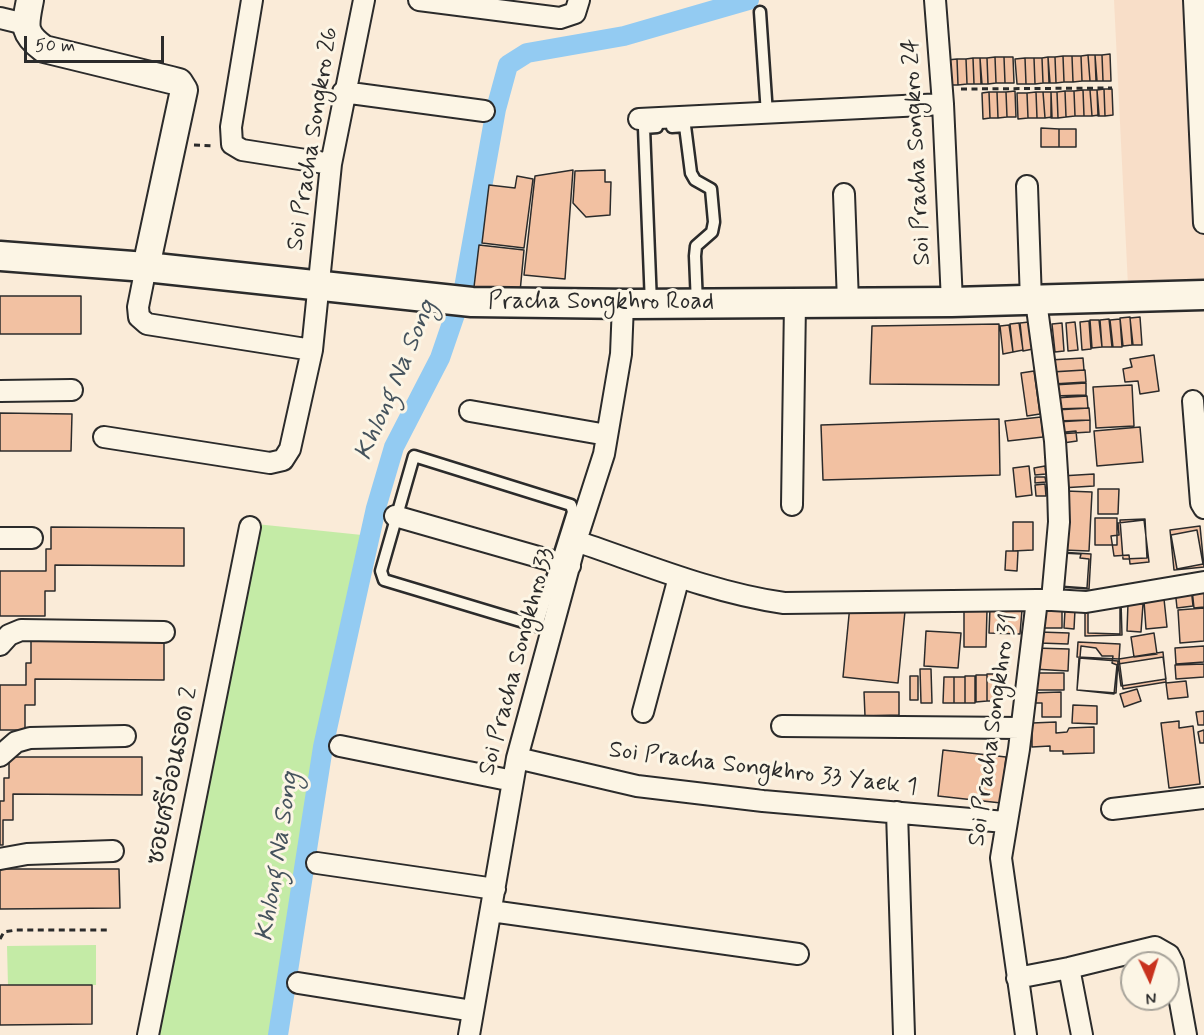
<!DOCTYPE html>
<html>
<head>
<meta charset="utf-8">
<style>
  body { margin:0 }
  #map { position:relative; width:1204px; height:1035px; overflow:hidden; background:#faebd8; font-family:Mynerve,sans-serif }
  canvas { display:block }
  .north { position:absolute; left:1120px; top:951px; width:60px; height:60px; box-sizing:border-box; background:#fcf5e5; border:2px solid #a8a49b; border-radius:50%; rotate:176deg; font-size:16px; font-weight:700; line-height:24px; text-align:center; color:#2b2b2b }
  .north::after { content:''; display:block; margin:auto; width:21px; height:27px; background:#c8321e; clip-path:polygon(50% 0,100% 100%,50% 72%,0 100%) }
  .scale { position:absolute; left:24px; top:36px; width:140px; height:27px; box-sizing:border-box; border:3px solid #2b2b2b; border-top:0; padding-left:8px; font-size:18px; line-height:21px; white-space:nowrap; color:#2b2b2b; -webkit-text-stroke:4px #fcf5e5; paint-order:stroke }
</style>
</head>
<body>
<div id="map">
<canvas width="1204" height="1035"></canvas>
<div class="north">N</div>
<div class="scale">50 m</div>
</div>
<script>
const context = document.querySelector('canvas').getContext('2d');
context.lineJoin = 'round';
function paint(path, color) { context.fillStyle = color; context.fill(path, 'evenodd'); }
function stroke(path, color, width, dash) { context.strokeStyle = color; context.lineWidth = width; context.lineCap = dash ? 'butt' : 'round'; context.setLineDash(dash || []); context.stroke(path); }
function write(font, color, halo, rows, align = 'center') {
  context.font = font + ' Mynerve,"Playpen Sans Thai",sans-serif'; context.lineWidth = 6; context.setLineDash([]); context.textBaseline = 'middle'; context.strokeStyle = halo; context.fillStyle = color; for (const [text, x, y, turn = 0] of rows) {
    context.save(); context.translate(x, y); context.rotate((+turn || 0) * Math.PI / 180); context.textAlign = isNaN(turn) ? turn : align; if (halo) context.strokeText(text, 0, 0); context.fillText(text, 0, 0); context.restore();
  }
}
paint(new Path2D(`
  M1114,0H1204V281L1198,283L1128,286Z`), '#f8dec8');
paint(new Path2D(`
  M256,524L362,535L285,937L271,1035H153Z
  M96,945V985L8,986L7,946Z`), '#c4eba6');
stroke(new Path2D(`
  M278,1035L323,747L376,508L394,447L440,358L464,288L496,109L508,65L527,53L624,36L749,0`), '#93cbf2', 20);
const building = new Path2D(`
  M1110,54L1111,81H1103L1102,55Z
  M1088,55H1095L1097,81H1090Z
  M1088,55L1090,81H1082L1081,56Z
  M1095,55H1102L1103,81H1096Z
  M1063,56H1072L1073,82H1064Z
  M1063,56L1064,82L1056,83L1055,57Z
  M1072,56H1081L1082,81L1073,82Z
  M995,57L996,83L988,84L987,58Z
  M995,57H1004L1005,83H996Z
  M1004,57H1013L1014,83H1005Z
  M1048,57H1055L1056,83H1049Z
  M1048,57L1050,83H1043L1042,58Z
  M973,58L974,84H967L966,59Z
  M973,58H980L982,84H974Z
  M980,58H987L988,84H981Z
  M1025,58L1026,84H1017L1015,59Z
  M1025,58H1034L1035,84H1026Z
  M1034,58H1042L1043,83L1035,84Z
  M957,59L958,85H949L947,60Z
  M957,59H966L967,84L958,85Z
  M1104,89H1112L1113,115L1105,116Z
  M1104,89L1105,116H1098L1097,90Z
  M1083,90H1090L1092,116H1084Z
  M1083,90L1084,116H1075L1074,91Z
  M1090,90H1097L1099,115L1092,116Z
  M1015,91L1016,117H1007L1006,92Z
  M1065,91H1074L1075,116L1066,117Z
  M1065,91L1066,117L1058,118L1057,92Z
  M989,92L990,118L983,119L982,93Z
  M989,92H997L998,118H990Z
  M997,92H1006L1007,117L998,118Z
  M1036,92L1037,118H1028L1027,93Z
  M1036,92H1043L1045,118H1037Z
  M1043,92H1051L1052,117L1045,118Z
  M1051,92H1057L1058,118H1051Z
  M1017,93H1027L1028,118L1018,119Z
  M1041,128L1059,129V147H1041Z
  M1059,129H1076V147H1059Z
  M573,170L565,279L524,275L535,176Z
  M605,170V182H611L610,215L586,217L573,203L575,171Z
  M517,176L533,179L524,248L482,243L489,185L515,188Z
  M479,245L524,250L520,292L474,287Z
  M0,296H81V334H0Z
  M1130,317L1132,345L1123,346L1120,318Z
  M1140,317L1142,345H1133L1130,318Z
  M1109,319L1112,347H1102L1100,320Z
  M1120,319L1122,347H1113L1110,320Z
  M1090,320H1099L1102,347L1092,348Z
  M1089,321L1091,349L1082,350L1080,322Z
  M1029,322L1033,349L1023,351L1020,323Z
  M1075,322L1078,350L1068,351L1066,323Z
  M1019,323L1023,350L1013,352L1010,324Z
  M1062,323L1064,351L1055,352L1052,324Z
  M999,324V385L870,384L872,326Z
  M1009,325L1013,352L1003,354L1000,326Z
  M1154,355L1159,391L1140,394L1138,381L1125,382L1123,369L1132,367L1130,359Z
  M1083,358L1084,370L1051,372L1050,360Z
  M1085,370L1086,382L1053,384L1052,372Z
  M1034,371L1040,414L1027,416L1021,373Z
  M1086,383V395L1053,396V385Z
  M1132,385L1134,426L1096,428L1093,387Z
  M1087,396L1088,408L1055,409V398Z
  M1089,408L1090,420L1056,421V410Z
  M0,413L72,414L71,451H0Z
  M1041,417L1043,437L1008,441L1005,421Z
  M999,419L1000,475L823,480L821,425Z
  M1090,420V432L1057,434V422Z
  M1140,427L1143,462L1097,466L1094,431Z
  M1076,431L1077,441L1056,444L1055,433Z
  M1029,466L1032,495L1016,497L1013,468Z
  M1045,466L1046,474L1035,475L1034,468Z
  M1094,474V486L1061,488V476Z
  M1035,477H1045L1046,482L1035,483Z
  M1045,484L1046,496H1036L1035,485Z
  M1098,489H1119L1118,514H1098Z
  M1066,491L1092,492L1089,551L1063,550Z
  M1095,518H1117V545H1095Z
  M1145,519L1147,558L1123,559L1120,520Z
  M1144,520L1149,562L1130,564L1129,555L1114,556L1111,536L1119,535L1118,523Z
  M1013,522H1033V550L1013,551Z
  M1200,526L1204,567L1174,570L1170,530Z
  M51,527L184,528V566L55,565V591H45V616H0V571H46V549H51Z
  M1197,530L1203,564L1177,569L1171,535Z
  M1006,551H1018L1017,571L1005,570Z
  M1060,552L1091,554L1089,589L1058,587Z
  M1061,553L1081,554L1080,558L1089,559L1087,588L1059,586Z
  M1191,587L1193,606L1177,608L1175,589Z
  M1204,588V607L1194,608L1192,589Z
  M1164,599L1167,627L1146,629L1144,601Z
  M1121,602L1122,635L1085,636V603Z
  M1128,603L1143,604L1141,632L1127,631Z
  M1088,604H1120V634L1088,633Z
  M850,605L905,611L898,683L843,677Z
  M990,608L1022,610L1020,634L989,633Z
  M1204,608V641L1180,643L1178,610Z
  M964,609L987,610L986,647H964Z
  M1041,610H1062V628H1040Z
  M1065,610H1075L1074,629L1064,628Z
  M926,631L961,633L958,668L924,666Z
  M1040,632L1069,633L1068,644L1039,643Z
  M1154,633L1157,654L1134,657L1131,637Z
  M31,641L164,642V680L35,679V705H25V730H0V685H26V663H31Z
  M1078,642L1120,644L1119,659L1077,657Z
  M1081,646L1096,648L1102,656H1113L1112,663L1117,665L1114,694L1077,690Z
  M1204,646V662L1176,664L1175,648Z
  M1035,648L1069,649L1068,671L1033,669Z
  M1163,652L1166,682L1123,689L1119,659Z
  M1163,657L1166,679L1121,686L1118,664Z
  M1079,658L1118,661L1116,693L1077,690Z
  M999,662H1007L1008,673H999Z
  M1204,664V677L1176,679L1175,665Z
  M920,669H931L932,703H921Z
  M1033,673H1064V690H1033Z
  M987,674H997L998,701H987Z
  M976,675H987V701L976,702Z
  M910,676H918V700H910Z
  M965,676H975V703H965Z
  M944,677H954V703H943Z
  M954,677H965V703H954Z
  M1186,681L1188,697L1168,699L1166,683Z
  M1137,689L1141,701L1124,707L1120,694Z
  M864,692H899V715L865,716Z
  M1061,692V717H1042V703H1032L1031,693Z
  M1073,705L1097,706V724L1072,723Z
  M1204,711V725H1198L1196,712Z
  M1179,721V728L1193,726L1200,784L1169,788L1161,723Z
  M1056,722V733L1067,732L1069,728L1094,727V753L1063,754V751H1050V746L1032,747V723Z
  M1204,730V743H1200L1198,732Z
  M943,750L1006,757L1001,803L938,796Z
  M9,757H142V795L13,794V820H3V845H0V801H4V778H9Z
  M0,869H119L120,908L0,909Z
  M0,985H92V1024L0,1025Z`);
paint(building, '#f2c1a2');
stroke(building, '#2b2b2b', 1.5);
const service = new Path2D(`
  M760,12L767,114
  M672,127L685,126L691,173L695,180L711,189L714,222L712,232L696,246L695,256L697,304
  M651,304L644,128L657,127
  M414,456L571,505L573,512L537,626L384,580L381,571Z`);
const minor = new Path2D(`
  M252,0L231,127L232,144L242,150L331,164
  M419,0L560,18L575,13L579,0
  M935,0L943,104L952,302
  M1194,0L1204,223
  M0,18L25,24
  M343,92L484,111
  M639,119L943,104
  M1027,186L1031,301
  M844,194L848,302
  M146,267L138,307L139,317L147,324L312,350
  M0,391L72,390
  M1193,401L1201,503L1204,508
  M470,411L607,435
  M104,437L270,463L283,460L290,449L312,350L331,164L364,0
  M792,505L795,303
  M395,516L570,566
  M0,538H32
  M576,541C644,564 713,593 784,603L1037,600
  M1052,600L1086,602L1204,582
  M0,645L9,635L21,630L164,632
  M643,712L679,577
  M782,726L1021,728
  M340,746L513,781
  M0,756L16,742L30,738L125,736
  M517,758L637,786L763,801L1005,822
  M1112,809L1204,798
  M897,812L904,1035
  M0,859L27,854L113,851
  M317,863L495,889
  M491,911L798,954
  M1069,968L1082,1035
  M1017,978L1069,968L1155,947L1169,955L1173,963L1186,1035
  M298,983L473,1011
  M148,1035L250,527
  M469,1035L517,758L576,541L604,454L621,354L623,304
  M1026,1035L1001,858L1019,749L1037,600H1052L1059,522L1058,488L1055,441L1036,301`);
const tertiary = new Path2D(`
  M30,0C25,26 22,33 44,49L171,80L179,82L184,90L146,267`);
const secondary = new Path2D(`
  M0,256L146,267L472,302L630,304L952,302L1204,295`);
stroke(service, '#2b2b2b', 15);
stroke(minor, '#2b2b2b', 24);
stroke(tertiary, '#2b2b2b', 30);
stroke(secondary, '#2b2b2b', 33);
stroke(new Path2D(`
  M961,89L1112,88
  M194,145L214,146
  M0,939L4,932L16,930H108`), '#2b2b2b', 3, [6, 4.5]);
stroke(service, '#fcf5e5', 10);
stroke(minor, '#fcf5e5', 20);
stroke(tertiary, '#fcf5e5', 26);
stroke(secondary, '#fcf5e5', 28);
write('24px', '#2b2b2b', '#fcf5e5', [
  ["Soi Pracha Songkro 26",314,139,-81],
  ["Soi Pracha Songkro 24",918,152,-93],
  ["Pracha Songkhro Road",601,303],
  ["Soi Pracha Songkhro 33",518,662,-75],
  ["Soi Pracha Songkhro 31",994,730,-82],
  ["Soi Pracha Songkhro 33 Yaek 1",763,770,7],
  ["ซอยศรีอ่อนรอด 2",174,776,-79]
]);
write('italic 26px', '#45535d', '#fcf5e5', [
  ["Khlong Na Song",397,381,-67],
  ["Khlong Na Song",279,857,-81]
]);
</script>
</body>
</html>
